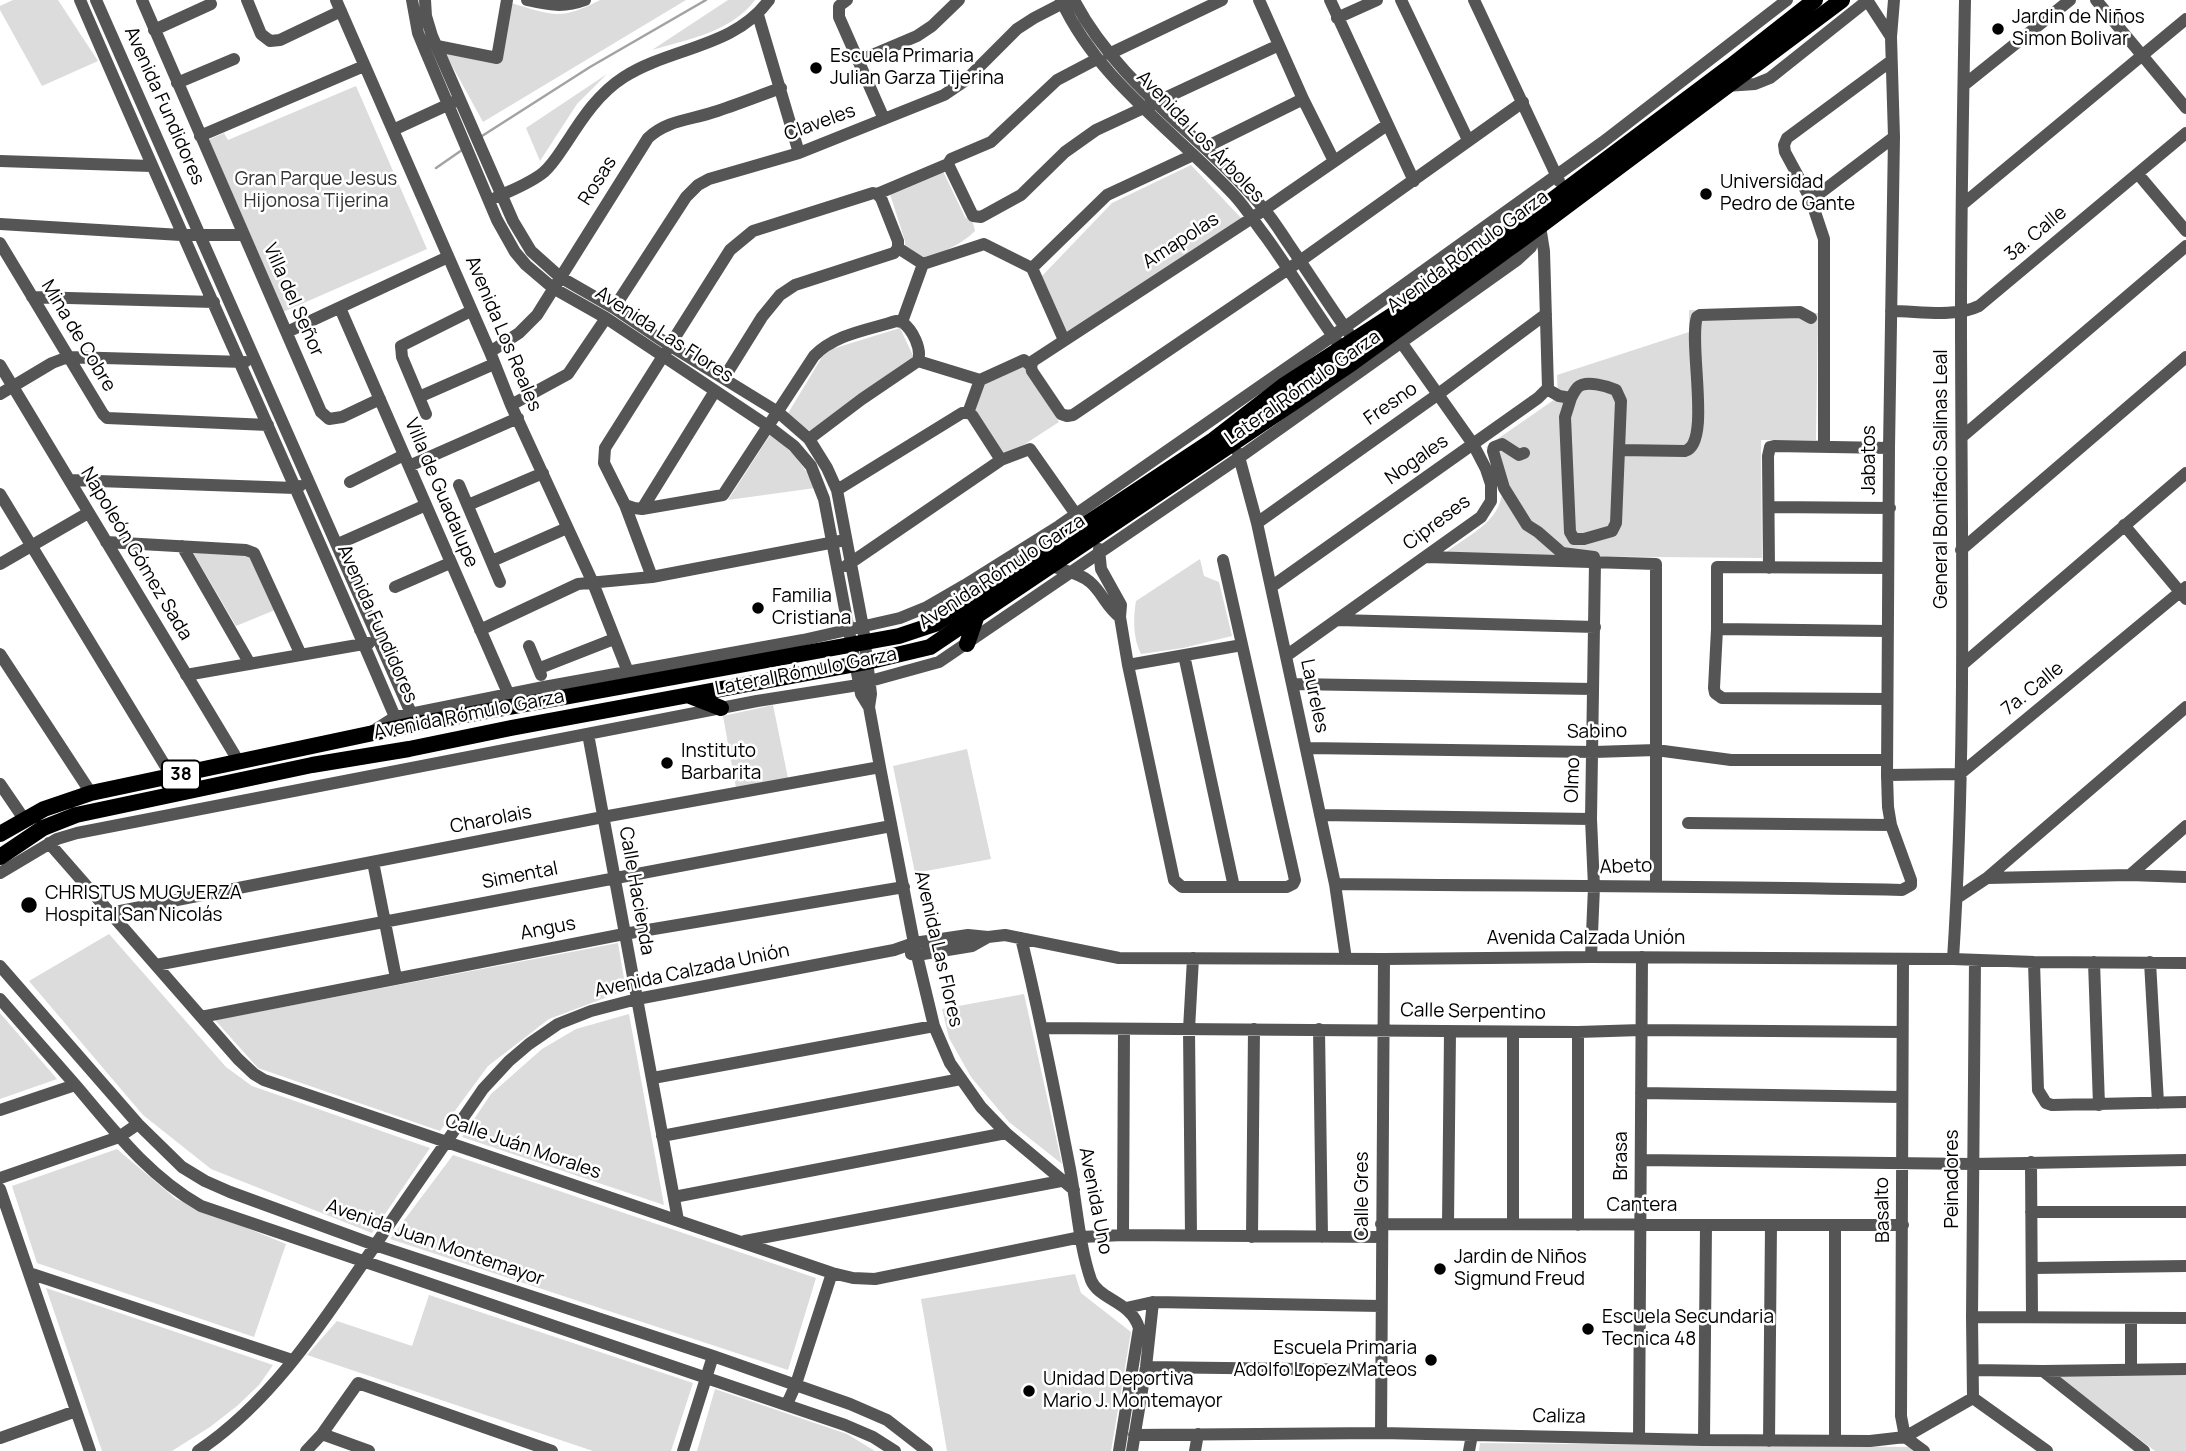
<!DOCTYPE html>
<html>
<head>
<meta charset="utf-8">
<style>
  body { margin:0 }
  canvas { display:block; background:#fff }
</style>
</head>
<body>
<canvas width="2186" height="1451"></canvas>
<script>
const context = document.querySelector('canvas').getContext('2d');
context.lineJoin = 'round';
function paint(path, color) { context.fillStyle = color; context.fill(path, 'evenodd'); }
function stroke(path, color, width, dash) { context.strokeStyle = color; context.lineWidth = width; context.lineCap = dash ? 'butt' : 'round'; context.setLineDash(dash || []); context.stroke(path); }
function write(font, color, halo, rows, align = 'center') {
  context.font = font + ' Manrope,sans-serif'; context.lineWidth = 5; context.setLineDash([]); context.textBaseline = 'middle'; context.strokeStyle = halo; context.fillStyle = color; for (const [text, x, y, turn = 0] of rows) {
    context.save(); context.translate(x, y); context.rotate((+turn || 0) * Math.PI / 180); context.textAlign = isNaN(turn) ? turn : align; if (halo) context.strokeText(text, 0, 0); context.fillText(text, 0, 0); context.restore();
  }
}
paint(new Path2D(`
  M13,0H58L98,61L42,86L0,10V6Z
  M600,0H686L483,122L444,51L500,64L511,3C552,15 560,21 600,0Z
  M728,0H755C731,32 689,39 652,50Z
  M607,74L577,104L540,161L526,128Z
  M356,86L427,249L283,312L208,140L224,133L228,140Z
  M1191,165L1242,219L1069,336L1042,276L1112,203Z
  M941,167L965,217L973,223L975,231C961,245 942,252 924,260L905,246V241L889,191Z
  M1689,310L1818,313L1816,440H1761L1762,558L1450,555L1445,553C1471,533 1506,520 1502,482C1500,470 1491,457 1486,447L1558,397L1557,375L1689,332Z
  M900,328L916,362L811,432L787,415L822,357L832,349Z
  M1024,361L1026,371L1059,422L1005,457L973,406L978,388Z
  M770,435C791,448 804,465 815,488L728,500Z
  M192,551L252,553L275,610L236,626Z
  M1200,559L1204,576L1219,582L1232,636L1183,648L1141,654C1133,639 1133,618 1136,601Z
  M773,705L788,778L736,788L723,716Z
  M967,749L991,859L915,873L893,766Z
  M109,934L226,1067L252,1086L430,1148L372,1233L211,1169L143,1115L29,981Z
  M618,943L626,990L549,1019L488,1066L440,1131L258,1068L215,1020Z
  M1024,994L1062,1164L1009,1122L971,1077L949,1038L942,1009Z
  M0,1013L57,1079L0,1099Z
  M629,1014L664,1205L462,1137L491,1094L542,1049L576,1029Z
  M117,1149L176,1199L286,1244L254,1337L37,1263L12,1186Z
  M453,1155L816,1278L788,1370L390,1239Z
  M1075,1274L1081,1293L1131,1332L1111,1451H947L921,1299Z
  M46,1288L273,1365L259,1385L237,1406L210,1427L172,1451H102Z
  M429,1295L693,1383L671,1451H593L307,1355L337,1321L412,1346Z
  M2055,1374H2186V1451H2155Z
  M715,1389L847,1434L875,1451H697Z
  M1480,1443L1912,1447L1917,1451H1479Z`), '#dcdcdc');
stroke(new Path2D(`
  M482,136L590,67L706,0
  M436,168L462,150`), '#a3a3a3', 2.5);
stroke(new Path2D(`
  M80,0C183,240 293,477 395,717L411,725V713L96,0
  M142,0L321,412L329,419L342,417L380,399
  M247,0L261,34L270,41L280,40L341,11
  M336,0L490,352L511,405L593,583L630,677
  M412,0L418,33L425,50L497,220L515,252L526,265L553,288L606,318L768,426L794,446L811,466L824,499L861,694L869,707
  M425,0L426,16L432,36L513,221L531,251L560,277L614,308L669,345L778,412L809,439L827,468L837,490L863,627L871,694L869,707L880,767L914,943L934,1026L950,1063L981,1107L1006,1133L1074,1190
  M527,0C549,5 564,8 585,0
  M847,0L839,6V17L884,119
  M1061,0C1098,81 1175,131 1234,195C1246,208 1255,223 1266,237C1297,280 1324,327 1357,369
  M1074,0C1118,85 1203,136 1263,208C1272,218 1280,231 1288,243C1315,282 1340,323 1369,361
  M1259,0L1303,99L1334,161
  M1330,0L1414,181
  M1401,0L1468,140
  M1474,0L1559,181
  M1867,0L1891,37
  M2096,0L2186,108
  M758,15L799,153
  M1337,18L1377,0
  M154,30L211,4
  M437,46L497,58L507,0
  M1109,54L1222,0
  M858,61L917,36L932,26L959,0
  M177,83L234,59
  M1964,85L2070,0
  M1726,86L1755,84L1770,78L1868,0
  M393,130L456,101
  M200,136L364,66
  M1206,147L1303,99
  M0,161L151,166
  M948,164L973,216L981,217L1021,195L1065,152L1096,130L1279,45
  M2138,174L2186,231
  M877,194L881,198L898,241V248
  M497,197C512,190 531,183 544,172C554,163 560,152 567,142C583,117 599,93 624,77C671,47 734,48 769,0
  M1811,200L1894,137
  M1963,204L2186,19
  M0,224L181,235H243
  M0,243L103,414L107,418L268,425
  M898,248L923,264
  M923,264L984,244L1032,268
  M1032,268L1107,195L1193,155
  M1032,268L1064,340
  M32,297L214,302
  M340,308L508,693
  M614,308L686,197L698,185L709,179L799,153L944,95L966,80L1017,29L1034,18L1069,0
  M1891,311C1919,311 1954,318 1979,306L2186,133
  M902,322L923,264
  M902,322C913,330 922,349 918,361
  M287,332L448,257
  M490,352L519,333L537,315L648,138C667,120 691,120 714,112C736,105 758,96 781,88
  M918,361L980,380
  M0,365L239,762
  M1031,366L1033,361L1252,218L1387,125
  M724,378L762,317L780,295L795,285L894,253L898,248
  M980,380L1024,360L1031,366L1032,371L1061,414L1067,416L1073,415L1300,261L1523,102
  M1547,389L1559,396L1571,398L1565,417L1570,532L1574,539H1584L1612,531L1616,523L1621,401L1616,390C1607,386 1586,380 1578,387C1576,389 1572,396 1571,398
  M0,394L52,363L68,357L245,362
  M419,397L494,364
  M511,405L568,374L606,318
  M968,413L972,415L1001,460
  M968,413L980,380
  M426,414L402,357L401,346L471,311
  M1963,436L2186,246
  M809,439L862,399L918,361
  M1824,447V239L1811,200L1785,152L1784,145L1787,138L1891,61
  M1619,450L1685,451C1712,444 1688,343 1697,317L1700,315L1800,312L1811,318
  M1238,453L1257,523L1292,684L1335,884L1346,959
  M1524,453L1519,455L1502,444L1494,447L1493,451L1504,488L1527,525L1538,532L1562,553L1594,557L1595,562L1591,819L1594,887L1591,957
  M409,466L518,418
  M70,480L295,488L300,486
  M350,482L404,455
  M459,485L500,582
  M837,490L962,413H968
  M0,494L172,777
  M468,505L543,473
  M625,505L634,508L642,509L723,495L814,356C835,334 868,330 896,321L902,322
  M1769,507L1890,508
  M642,509L715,391
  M1257,523L1437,395L1546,314
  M2124,525L2186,599
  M106,542L246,550L254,553L301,655
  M338,544L426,505
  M182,546L250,664
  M1099,549L1101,569L1121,605L1120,617L1128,665L1174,880L1182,887H1287L1293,884L1295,880L1223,560
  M1961,550L2186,357
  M1427,557L1656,564V885
  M492,561L567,528
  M0,564L88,513
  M846,566L1001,460L1030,449L1075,513
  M1052,566C1064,571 1080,573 1090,582C1102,592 1107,608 1120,617
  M1769,568L1768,456L1770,447L1774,446L1889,448
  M652,577L625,505L604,463L605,448L730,250L753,231L873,193L877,194L948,164L951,159L991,142L1057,80L1097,59
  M395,587L450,563
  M1271,587L1538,398L1548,388L1544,251L1540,226
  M1338,620L1595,627
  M1717,629L1888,631
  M480,630L578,584L652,577L840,541
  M529,646L541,675
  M0,654L91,793
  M1184,655L1234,887
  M1286,656L1481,517L1491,501V484L1486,469L1473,444L1401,342
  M1128,665L1242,645
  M1962,665L2186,473
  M540,668L614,639
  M186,675L369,643
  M1292,684L1593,689
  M1887,699L1722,698L1715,693L1714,688L1717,629V567L1888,568
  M373,731L395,717L544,687L803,640L900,618L927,607L965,585L1059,526L1334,335L1603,142L1787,0
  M588,734L678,1220
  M1306,748L1594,752L1656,750L1731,760H1887
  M1887,775L1960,774L2186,587
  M0,784L24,819
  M1320,815L1591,819
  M1688,823L1891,825
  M49,843L238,1059L254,1074L264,1080L832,1273L853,1278L875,1279L1081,1237L1123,1235L1382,1237
  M373,862L396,978
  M0,873L57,839L77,833L757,701L852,686L939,662L1240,457L1517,260L1531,247L1538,228
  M2130,875L2186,826
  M1987,878L2130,875L2186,877
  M1335,884C1524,886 1713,886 1902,890L1911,885V880L1891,825L1888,807L1887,775L1889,448L1894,137L1891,37L1894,0
  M1957,898L1987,878L2186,707
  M110,913L603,817L880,767
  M1021,938C1040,1015 1055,1092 1070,1169C1077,1206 1079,1245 1091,1280C1099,1300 1131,1301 1139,1328L1119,1451
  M911,954L917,955L972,946L988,937
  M1903,959L1901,1416L1905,1437L1924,1451
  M1953,959C1967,744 1961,528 1961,313C1961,208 1963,104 1965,0
  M2034,962L2038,1090L2046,1103L2052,1105L2186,1102
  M2094,962L2099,1105
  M2150,962L2158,1103
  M156,965L891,826
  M0,966L138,1124L182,1167L205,1181L230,1192L375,1245L713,1356L850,1404L887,1420L927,1451
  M0,999C26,1029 52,1058 78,1088C115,1132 150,1177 201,1206L845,1425L873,1437L895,1451
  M201,1017L624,934L904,887
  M1043,1028L1578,1032L1641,1030L1902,1032
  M1319,1029L1322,1237
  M1578,1032V1225
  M653,1078L934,1026
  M1641,1093L1902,1097
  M0,1110L75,1085
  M662,1136L961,1079
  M1641,1160L1973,1164L2186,1160
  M2031,1162L2032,1317
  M0,1178L119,1137L138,1124
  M0,1189L90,1451
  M674,1197L1006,1133
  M2031,1212H2186
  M1381,1224L1903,1225
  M1448,1224L1450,1032
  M1513,1224V1032
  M1123,1235L1124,1029
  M1191,1236L1189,1029L1193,958
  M1252,1237L1254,1029
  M745,1241L1061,1181
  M2032,1268L2186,1266
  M29,1273L292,1360
  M1126,1308L1153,1302L1381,1306
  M1972,1317L2186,1318
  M1146,1367L1380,1370
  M2131,1368V1318
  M1973,1370L2043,1371L2186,1369
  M2043,1371L2144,1451
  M1973,1398L1972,1317L1975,960
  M1973,1398L2047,1451
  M787,1404L796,1384L832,1273
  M1381,1433L1384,959
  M322,1434L369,1451
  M1134,1435L1381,1433L1704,1440L1870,1441L1905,1437L1973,1398
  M0,1438L76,1411
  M1639,1439L1642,957
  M1704,1440L1706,1225
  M1769,1441L1771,1225
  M1835,1441V1225
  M198,1451C273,1401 324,1320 374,1247C409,1194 447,1142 483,1089L509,1061L529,1044L558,1024L591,1011L637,999L894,950L914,943L968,935L988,937L1005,935L1119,958L1384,959L1591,957L1953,959L2034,962L2186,963
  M306,1451L322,1434L358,1383L552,1451
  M683,1451L713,1356
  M1132,1451L1146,1367L1153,1302
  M1195,1451L1198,1434
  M1469,1451L1472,1435`), '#555', 12);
stroke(new Path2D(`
  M967,644L976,618
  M690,696L721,708
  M0,834L44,809L91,793L411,725L899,636L935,624L1212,441L1283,386L1439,285L1731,66L1815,0
  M0,857L43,828L76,815L312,765L409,749L511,728L867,662L930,647L1352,363L1540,226L1842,0`), '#000', 16);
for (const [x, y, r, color] of [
  [1998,29,7,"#000"],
  [816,68,7,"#000"],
  [1706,194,7,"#000"],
  [758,608,7,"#000"],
  [667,763,7,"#000"],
  [29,905,9,"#000"],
  [1440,1269,7,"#000"],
  [1588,1329,7,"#000"],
  [1431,1360,7,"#000"],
  [1029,1391,7,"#000"]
]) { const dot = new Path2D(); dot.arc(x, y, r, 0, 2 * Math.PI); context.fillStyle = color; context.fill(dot); stroke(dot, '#fff', 2.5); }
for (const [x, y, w] of [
  [181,775,38]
]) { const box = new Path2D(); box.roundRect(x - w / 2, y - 14.5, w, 29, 5); context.fillStyle = '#fff'; context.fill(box); stroke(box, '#000', 2); }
write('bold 18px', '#000', null, [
  ["38",181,775]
]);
write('19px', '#000', '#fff', [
  ["Jardin de Niños",2012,18],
  ["Simon Bolivar",2012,40],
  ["Escuela Primaria",830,57],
  ["Julian Garza Tijerina",830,79],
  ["Universidad",1720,183],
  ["Pedro de Gante",1720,205],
  ["Familia",772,597],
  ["Cristiana",772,619],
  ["Instituto",681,752],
  ["Barbarita",681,774],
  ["CHRISTUS MUGUERZA",45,894],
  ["Hospital San Nicolás",45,916],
  ["Jardin de Niños",1454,1258],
  ["Sigmund Freud",1454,1280],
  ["Escuela Secundaria",1602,1318],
  ["Tecnica 48",1602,1340],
  ["Escuela Primaria",1417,1349,"right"],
  ["Adolfo Lopez Mateos",1417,1371,"right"],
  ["Unidad Deportiva",1043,1380],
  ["Mario J. Montemayor",1043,1402]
], 'left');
write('19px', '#000', '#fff', [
  ["Avenida Fundidores",164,106,66],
  ["Claveles",820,123,-20],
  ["Avenida Los Árboles",1200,137,46],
  ["Rosas",598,181,-58],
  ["3a. Calle",2036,234,-40],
  ["Amapolas",1181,241,-33],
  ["Avenida Rómulo Garza",1468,252,-36],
  ["Villa del Señor",293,300,66],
  ["Avenida Los Reales",503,334,67],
  ["Avenida Las Flores",664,335,33],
  ["Mina de Cobre",78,336,59],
  ["Lateral Rómulo Garza",1303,388,-35],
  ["Fresno",1391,404,-35],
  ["Nogales",1417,460,-35],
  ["Jabatos",1870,460,-90],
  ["General Bonifacio Salinas Leal",1942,479,-90],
  ["Villa de Guadalupe",441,493,67],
  ["Cipreses",1437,523,-37],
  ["Napoleón Gómez Sada",136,554,59],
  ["Avenida Rómulo Garza",1002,572,-33],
  ["Avenida Fundidores",377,624,66],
  ["Lateral Rómulo Garza",806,672,-11],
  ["7a. Calle",2033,689,-39],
  ["Laureles",1314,696,78],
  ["Avenida Rómulo Garza",469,715,-11],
  ["Sabino",1597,732,-1],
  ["Olmo",1573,780,-88],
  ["Charolais",491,820,-11],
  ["Abeto",1626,867,-2],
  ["Simental",520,876,-11],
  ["Calle Hacienda",636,891,80],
  ["Angus",548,929,-11],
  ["Avenida Calzada Unión",1586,939],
  ["Avenida Las Flores",938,949,77],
  ["Avenida Calzada Unión",692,971,-12],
  ["Calle Serpentino",1473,1012,1],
  ["Calle Juán Morales",523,1147,19],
  ["Brasa",1622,1156,-90],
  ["Peinadores",1953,1179,-90],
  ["Calle Gres",1363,1196,-90],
  ["Avenida Uno",1095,1201,79],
  ["Cantera",1642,1206],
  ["Basalto",1883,1210,-91],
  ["Avenida Juan Montemayor",435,1243,19],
  ["Caliza",1559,1417,1]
]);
write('19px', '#333', '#fff', [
  ["Gran Parque Jesus",316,180],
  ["Hijonosa Tijerina",316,202]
]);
</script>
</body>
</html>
